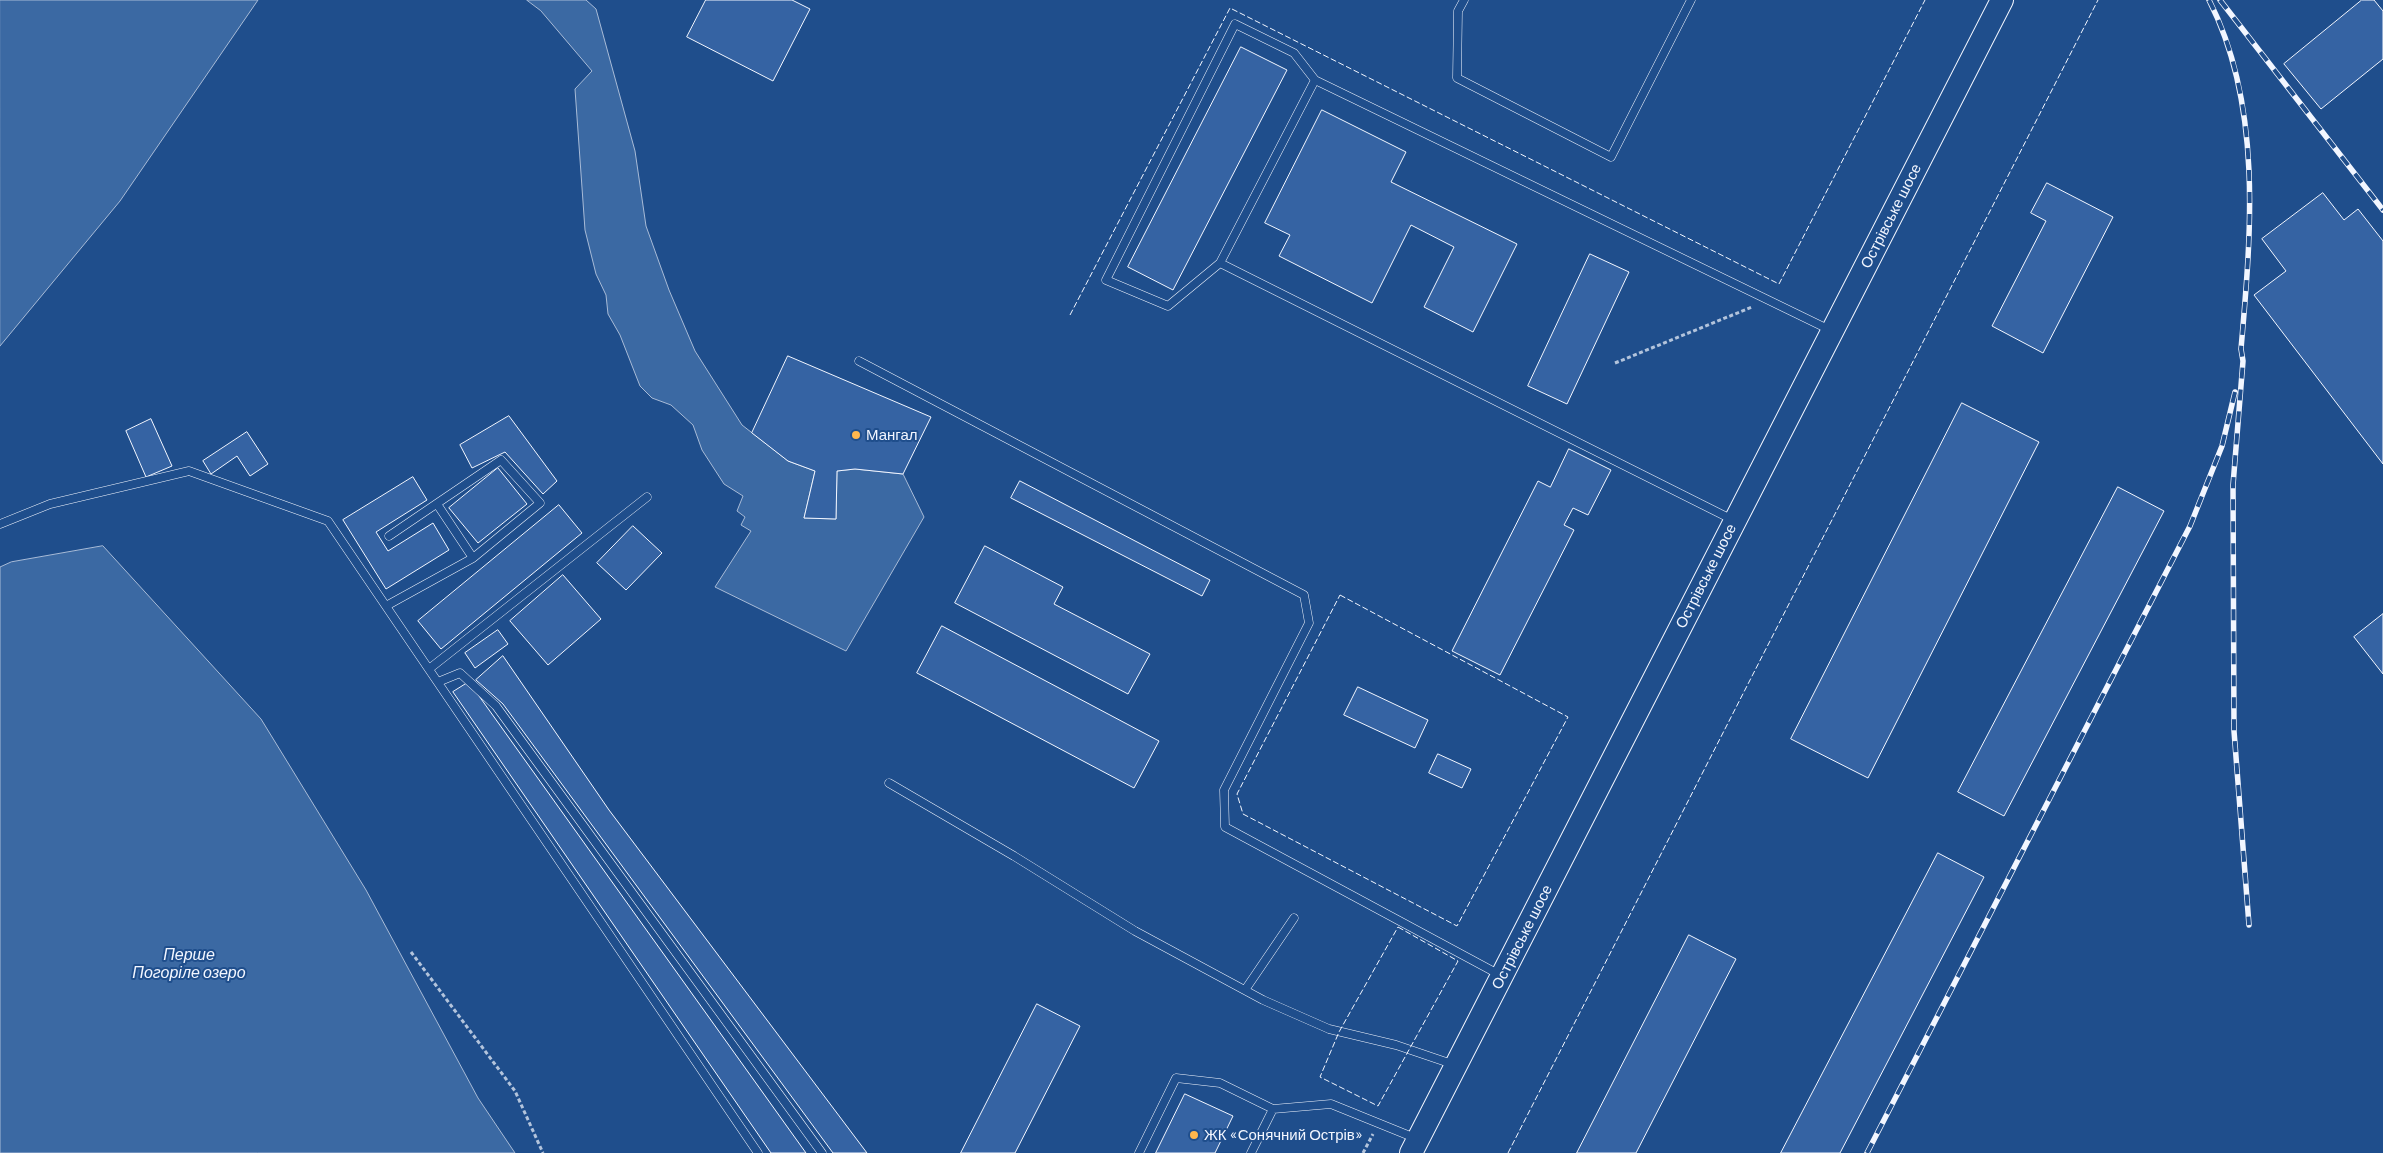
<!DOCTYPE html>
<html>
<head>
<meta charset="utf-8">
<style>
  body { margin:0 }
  canvas { display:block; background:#1f4e8c }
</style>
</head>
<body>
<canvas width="2383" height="1153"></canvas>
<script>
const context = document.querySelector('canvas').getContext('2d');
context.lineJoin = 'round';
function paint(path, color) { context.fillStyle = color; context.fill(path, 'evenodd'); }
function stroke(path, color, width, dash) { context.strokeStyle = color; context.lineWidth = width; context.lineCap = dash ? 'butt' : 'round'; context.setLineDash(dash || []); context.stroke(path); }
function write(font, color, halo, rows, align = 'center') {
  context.font = font + ' Barlow,sans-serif'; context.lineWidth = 4; context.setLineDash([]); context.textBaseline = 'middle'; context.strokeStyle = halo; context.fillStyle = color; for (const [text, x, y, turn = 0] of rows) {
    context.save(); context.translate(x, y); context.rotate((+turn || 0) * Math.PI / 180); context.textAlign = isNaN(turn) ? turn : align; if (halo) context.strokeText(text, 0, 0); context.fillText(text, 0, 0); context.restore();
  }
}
const water = new Path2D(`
  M0,0H258L120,201L0,346Z
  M527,0H586L596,9L635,151L646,226L669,290L695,351L742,425L788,461L815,471L804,518L836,519L837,471L855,469L903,474L924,517L846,651L715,587L751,531L741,525L745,517L737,511L743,496L724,484L702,450L693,425L671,405L652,398L640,386L620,335L608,314L606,295L596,274L585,230L575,89L592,71L541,11Z
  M103,546L261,719L366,890L478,1098L515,1153H0V567L11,562Z`);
paint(water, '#3b69a3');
stroke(water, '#a8bbd7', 1);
const building = new Path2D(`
  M706,0H792L810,9L773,81L687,37Z
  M2362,0H2374L2383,11V59L2321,109L2284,64Z
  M1241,47L1287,70L1173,290L1128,267Z
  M1322,110L1406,152L1391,182L1517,244L1473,332L1424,307L1454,247L1411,225L1372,303L1279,256L1290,235L1265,223Z
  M2047,183L2113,217L2043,353L1992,326L2046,221L2031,213Z
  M2323,193L2344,220L2358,209L2383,241V464L2254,295L2286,271L2262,239Z
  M1590,254L1629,272L1567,404L1528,386Z
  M788,356L931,417L903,474L855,469L837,471L836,519L804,518L815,471L788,461L752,433Z
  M1962,403L2039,442L1868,778L1791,739Z
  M509,416L557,481L543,494L505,452L472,468L460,445Z
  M151,419L172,466L146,477L126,431Z
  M247,432L268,464L250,476L237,456L211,474L203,461Z
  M1569,449L1611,470L1588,515L1573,508L1564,525L1574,530L1500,675L1452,651L1538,481L1550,487Z
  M498,468L527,504L478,543L449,508Z
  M413,477L427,500L376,532L388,551L433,523L449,550L386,589L343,520Z
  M1020,481L1210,580L1202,596L1011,498Z
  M2118,487L2164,511L2004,816L1958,792Z
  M559,505L582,533L441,649L418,621Z
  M633,526L662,553L626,590L597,563Z
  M985,546L1063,587L1054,604L1150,654L1128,694L955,603Z
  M563,575L601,619L548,665L510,621Z
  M2383,614V674L2354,637Z
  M942,626L1159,741L1134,788L917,673Z
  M498,630L508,644L475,668L465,653Z
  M503,656L609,810L867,1153H833L503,704L476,680Z
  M469,682L806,1153H771L453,692Z
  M1358,687L1428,720L1415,748L1344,715Z
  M1438,754L1471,769L1462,788L1429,773Z
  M1938,853L1984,877L1840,1153H1781Z
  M1689,935L1736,959L1636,1153H1577Z
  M1037,1004L1080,1026L1015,1153H961Z
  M1185,1094L1233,1116L1215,1153H1156Z`);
paint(building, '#3563a3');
stroke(building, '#f2f6ff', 1);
const lane = new Path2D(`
  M1464,0L1458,11L1457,78L1611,157L1691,0
  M1220,263L1168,306L1106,280L1235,24L1294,53L1315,80
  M859,361L1304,595L1309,623L1224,790L1225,827L1500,975
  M1733,520L1220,263L1315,80L1830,330
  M0,524L50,504L189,471L328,521L758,1153
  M389,536L501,460L540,503L473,558
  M386,606L473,558L437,504
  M429,669L647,497
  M438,682L460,673L496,706L822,1153
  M889,783L1014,856L1135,931L1263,1000L1329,1029L1396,1045L1455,1065
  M1245,990L1294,918
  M1139,1153L1176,1078L1220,1083L1273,1109L1331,1104L1415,1138
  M1251,1153L1273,1109`);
const secondary = new Path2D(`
  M1411,1153L2002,0`);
stroke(lane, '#f2f6ff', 9);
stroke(secondary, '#f2f6ff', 24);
stroke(new Path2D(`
  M1615,363L1752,307
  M411,952L515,1091L543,1153
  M1363,1153L1373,1134`), '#b3c4dc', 3, [4, 2.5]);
stroke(lane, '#1f4e8c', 8);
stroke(secondary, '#1f4e8c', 22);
const rail = new Path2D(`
  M2209,0C2263,106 2251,235 2241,349L2243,361L2233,485L2234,731L2249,925
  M2220,0L2383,210
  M1867,1153L2190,526L2222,446L2235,392`);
stroke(rail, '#f2f6ff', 5.5);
stroke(rail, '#1f4e8c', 4, [11]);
stroke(new Path2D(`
  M1070,315L1230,8L1779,284L1925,0
  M1340,595L1568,717L1457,926L1243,814L1237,794Z
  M1398,927L1458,961L1378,1106L1320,1077L1339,1032Z
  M1508,1153L2098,0`), '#f2f6ff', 1, [6, 2.5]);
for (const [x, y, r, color] of [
  [856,435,5,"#ffb74d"],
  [1194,1135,5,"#ffb74d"]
]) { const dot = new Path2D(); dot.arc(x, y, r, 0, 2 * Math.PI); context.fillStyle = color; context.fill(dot); stroke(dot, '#1f4e8c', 2); }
write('15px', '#f2f6ff', '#1f4e8c', [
  ["Острівське шосе",1891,216,-63],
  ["Острівське шосе",1706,576,-63],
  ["Острівське шосе",1522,937,-63]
]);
write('15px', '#f2f6ff', '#1f4e8c', [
  ["Мангал",866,435],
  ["ЖК «Сонячний Острів»",1204,1135]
], 'left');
write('italic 16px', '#f2f6ff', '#1f4e8c', [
  ["Перше",189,955],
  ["Погоріле озеро",189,973]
]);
</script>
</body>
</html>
